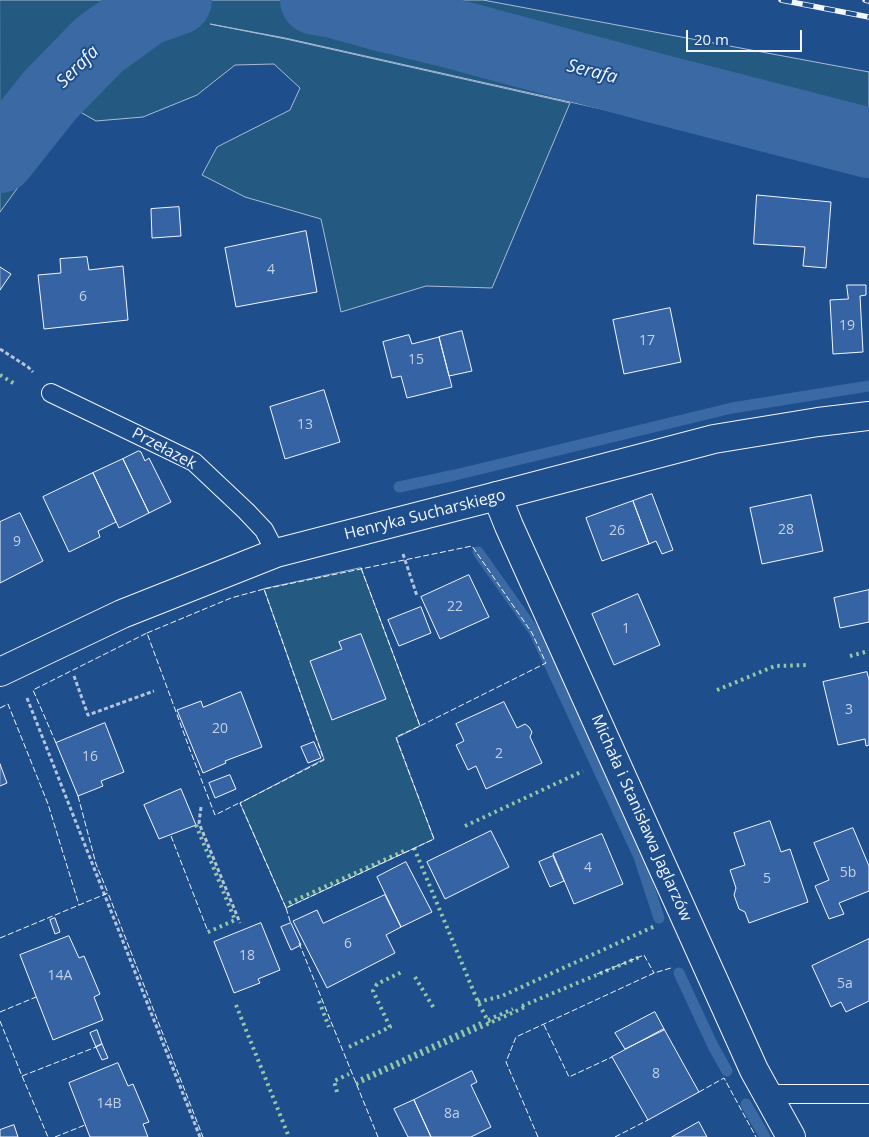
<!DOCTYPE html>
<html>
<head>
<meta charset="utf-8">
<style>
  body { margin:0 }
  #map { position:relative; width:869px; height:1137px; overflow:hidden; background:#1f4e8c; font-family:"Open Sans",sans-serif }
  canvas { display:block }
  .scale { position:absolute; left:686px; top:30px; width:116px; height:22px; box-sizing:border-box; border:2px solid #f2f6ff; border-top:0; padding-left:6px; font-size:15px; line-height:18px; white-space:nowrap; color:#f2f6ff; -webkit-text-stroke:4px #1f4e8c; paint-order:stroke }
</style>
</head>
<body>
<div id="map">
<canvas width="869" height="1137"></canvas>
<div class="scale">20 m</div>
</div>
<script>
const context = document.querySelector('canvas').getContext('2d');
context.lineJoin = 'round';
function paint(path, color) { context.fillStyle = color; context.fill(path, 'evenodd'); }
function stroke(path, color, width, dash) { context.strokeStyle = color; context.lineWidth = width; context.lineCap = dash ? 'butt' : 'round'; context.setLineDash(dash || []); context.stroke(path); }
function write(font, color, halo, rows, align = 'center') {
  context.font = font + ' "Open Sans",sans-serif'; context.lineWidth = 4; context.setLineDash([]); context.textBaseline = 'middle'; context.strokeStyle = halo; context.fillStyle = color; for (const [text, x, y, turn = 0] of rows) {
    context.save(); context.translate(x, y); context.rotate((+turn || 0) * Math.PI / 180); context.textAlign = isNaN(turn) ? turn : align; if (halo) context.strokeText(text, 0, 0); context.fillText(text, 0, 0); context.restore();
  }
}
const green = new Path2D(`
  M0,0H483L869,72V169L285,38L210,24L286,39L570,103L492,288L426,286L341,312L321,219L245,197L202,175L217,147L290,110L300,88L274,64L235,65L197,95L143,117L96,121L75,109L0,212Z
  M361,568L420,726L396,738L434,839L286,908L240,803L324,759L264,589Z`);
paint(green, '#245a82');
stroke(green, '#a8bbd7', 1);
stroke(new Path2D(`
  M399,487L455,475L732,408L869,386
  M478,552L534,631L639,857L659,918
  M679,973L713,1046L727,1071
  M746,1104L765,1137`), '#3b69a3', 11);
stroke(new Path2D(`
  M315,0L334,3L381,16L450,33L655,88L869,143
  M0,158L51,94L99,45L146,11L177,0`), '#3b69a3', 70);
const building = new Path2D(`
  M757,195L831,202L826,268L803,266L805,247L754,244Z
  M179,207L181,236L152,238L151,209Z
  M306,231L317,292L236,307L225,248Z
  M87,257L89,270L123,266L128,320L44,329L38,275L61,273L60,259Z
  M0,267L11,274L0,290Z
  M847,285H866V295L860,296L863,352L833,354L830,300L848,299Z
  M670,308L681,362L624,374L613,320Z
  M462,331L472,371L449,376L439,337Z
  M409,335L412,344L439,337L452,387L407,398L401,376L392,378L383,342Z
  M324,390L340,442L285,459L270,407Z
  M139,451L141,452L145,461L149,458L171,502L149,513L123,459Z
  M123,459L149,513L119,528L93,473Z
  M93,473L116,522L98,531L100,537L69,552L43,497Z
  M652,494L673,550L662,554L656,541L649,544L633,501Z
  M811,495L823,551L762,564L750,508Z
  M633,501L649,544L602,561L586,518Z
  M20,513L43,561L0,583V522Z
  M469,575L489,617L440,639L421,597Z
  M869,590V622L840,628L834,598Z
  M638,594L660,645L614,665L592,614Z
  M421,607L431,633L399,646L388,620Z
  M361,634L386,699L332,720L310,661L342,649L339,642Z
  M867,672L869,680V745L866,746L865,739L838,745L823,682Z
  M241,692L262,747L225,761L226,763L203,773L177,710L201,701L203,707Z
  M504,702L517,728L525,724L529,727L532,732L530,737L542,763L486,789L476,766L468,770L456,745L464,741L456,724Z
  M105,723L124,772L101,781L103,786L78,796L56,743Z
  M314,742L321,758L308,763L301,747Z
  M0,764L7,783L0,786Z
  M230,775L236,789L215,798L209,783Z
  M181,789L196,825L159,839L144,805Z
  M770,821L781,852L790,849L808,902L749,923L745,912L739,909L734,895L736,888L730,870L745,865L734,833Z
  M853,828L869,866V891L839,903L844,914L829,919L815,886L829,880L814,843Z
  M491,831L509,867L445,899L427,862Z
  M602,834L623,884L574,904L553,854Z
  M553,856L564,881L550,887L539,862Z
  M406,862L432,912L401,927L377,877Z
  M385,895L401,927L386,935L395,953L327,988L293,921L317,910L323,923Z
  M55,918L60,932L55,934L50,920Z
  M261,923L280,970L258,979L260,983L234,993L214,942Z
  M291,923L301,945L291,950L281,927Z
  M69,936L79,958L84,956L100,994L94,997L103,1020L53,1040L20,955Z
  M869,939V1001L846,1012L841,1002L831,1007L812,966Z
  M655,1012L664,1029V1030L625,1049L615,1033Z
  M664,1029L699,1092L648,1120L612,1057Z
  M97,1030L102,1044L96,1047L90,1033Z
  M102,1044L108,1058L102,1060L96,1047Z
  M118,1063L128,1086L133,1084L149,1122L143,1124L148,1137H90L69,1083Z
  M472,1071L477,1082L471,1085L491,1127L471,1137H431L414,1100Z
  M414,1100L431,1137H408L394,1109Z
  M699,1122L707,1137H672Z
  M14,1125L18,1137H0V1130Z`);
paint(building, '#3563a3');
stroke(building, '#f2f6ff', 1);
const lane = new Path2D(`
  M51,393L194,462L246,511L264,530L276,553
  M767,1094H869`);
const street = new Path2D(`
  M497,496L509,526L754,1070L791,1137`);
const secondary = new Path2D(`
  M0,672L122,614L276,553L497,496L714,439L818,422L869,416`);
stroke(lane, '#f2f6ff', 20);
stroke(street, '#f2f6ff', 30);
stroke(secondary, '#f2f6ff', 30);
stroke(new Path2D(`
  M0,349L28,367L33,372
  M403,554L417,596
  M74,676L88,715L154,691
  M27,698L200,1137
  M201,807L199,823L240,923`), '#b3c4dc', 3, [4, 2.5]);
stroke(lane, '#1f4e8c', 18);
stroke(street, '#1f4e8c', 28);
stroke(secondary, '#1f4e8c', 28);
const rail = new Path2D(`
  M781,0L869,17
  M865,0L869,1`);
stroke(rail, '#f2f6ff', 5.5);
stroke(rail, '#1f4e8c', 4, [11]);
stroke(new Path2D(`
  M0,375L15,384
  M850,656L869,651
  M717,690L775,666L809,665
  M196,825L235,920L206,933
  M465,826L583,771
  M414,848L478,1002L489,1023
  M289,903L404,851
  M415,977L435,1010
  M319,1001L329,1027
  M478,1002L502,996L655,926
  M236,1005L289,1137
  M522,1006L642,956
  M488,1020L513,1009
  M349,1047L390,1027L373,991L377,984L404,971
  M361,1079L481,1023
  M356,1084L525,1007
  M337,1092L334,1081L349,1074`), '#97c8a6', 4, [2.5, 4]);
stroke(new Path2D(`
  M361,568L420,726L396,737L434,839L286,908L240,803L324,760L264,589L472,546L532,633L546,663L420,726
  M147,633L231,598L264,589
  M0,708L8,704L48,804L79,905
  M56,743L33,690L147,633L190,750L215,815L241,802
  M78,796L96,864L108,893
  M171,836L207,929
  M286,908L291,924
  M0,938L108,893L203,1137
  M299,943L378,1137
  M597,974L644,955L654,973
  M0,1012L36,997
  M0,1021L22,1076L48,1137
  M544,1025L569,1077L612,1057
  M22,1076L96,1047
  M699,1092L724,1078L756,1137
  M55,1137L85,1125
  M538,1137L506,1062L516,1037L654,973L671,968
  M615,1137L648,1120`), '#f2f6ff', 1, [6, 2.5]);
write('14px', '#c3d1e8', null, [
  ["4",271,270],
  ["6",83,297],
  ["19",847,326],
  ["17",647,341],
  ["15",416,360],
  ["13",305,425],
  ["28",786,530],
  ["26",617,531],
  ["9",17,542],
  ["22",455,607],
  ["1",626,629],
  ["3",849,710],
  ["20",220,729],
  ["2",499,754],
  ["16",90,757],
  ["4",588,868],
  ["5b",848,873],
  ["5",767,879],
  ["6",348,944],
  ["18",247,956],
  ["14A",60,976],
  ["5a",845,984],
  ["8",656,1074],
  ["14B",109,1104],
  ["8a",452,1114]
]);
write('16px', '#f2f6ff', '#1f4e8c', [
  ["Przełazek",164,449,28],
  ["Henryka Sucharskiego",425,515,-14],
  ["Michała i Stanisława Jaglarzów",641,818,66]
]);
write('italic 18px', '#f2f6ff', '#1f4e8c', [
  ["Serafa",78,67,-45],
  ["Serafa",592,72,14]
]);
</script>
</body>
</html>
